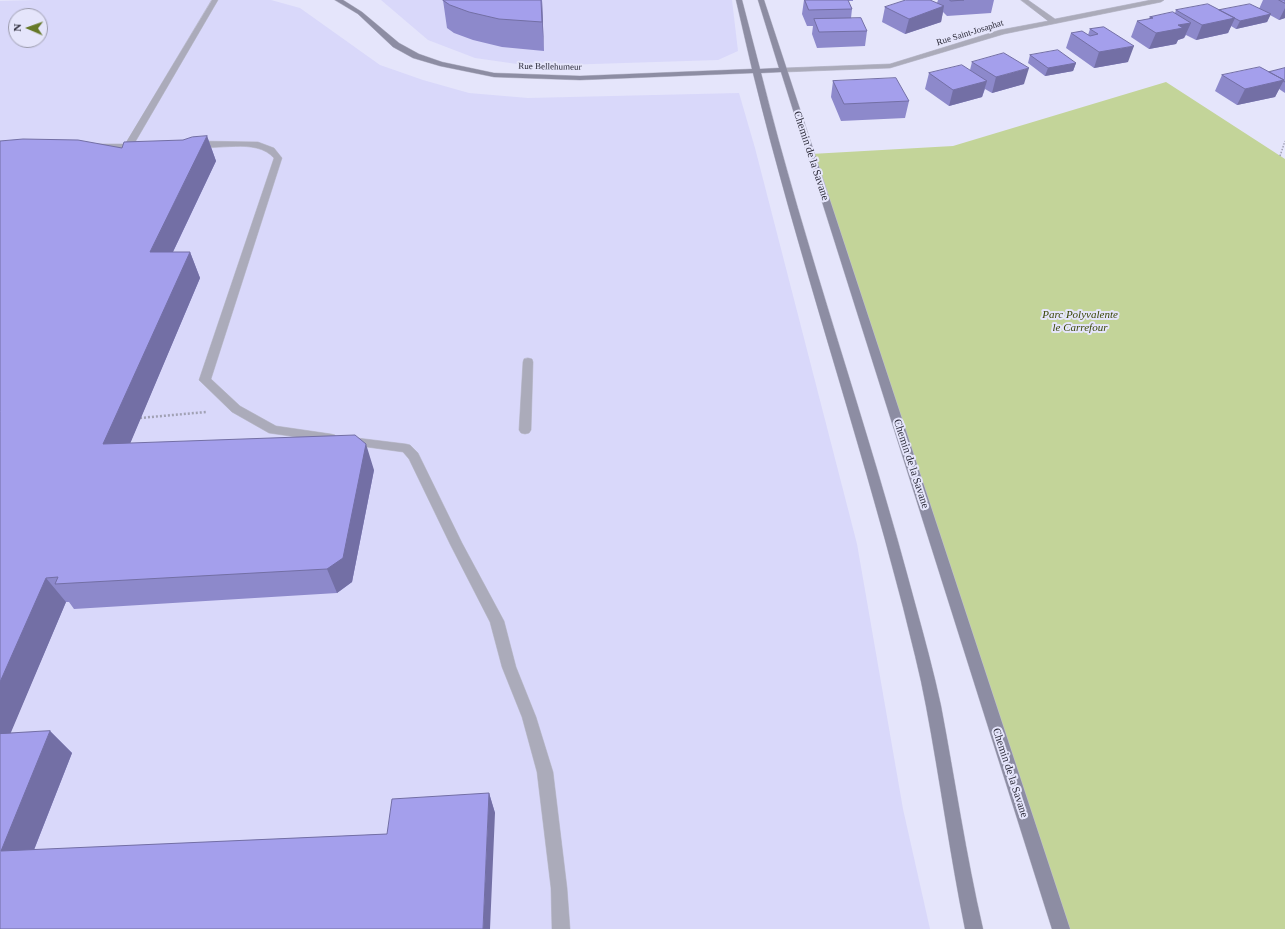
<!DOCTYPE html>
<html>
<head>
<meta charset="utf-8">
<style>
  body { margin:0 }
  #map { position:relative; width:1285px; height:929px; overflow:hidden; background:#e5e5fb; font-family:Georgia,serif }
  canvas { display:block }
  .north { position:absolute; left:8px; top:8px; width:40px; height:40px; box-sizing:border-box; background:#e5e5fb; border:1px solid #9b9bad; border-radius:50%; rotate:272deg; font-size:11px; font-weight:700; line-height:16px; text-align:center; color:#2c2b39 }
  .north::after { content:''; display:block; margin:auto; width:14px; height:18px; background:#667928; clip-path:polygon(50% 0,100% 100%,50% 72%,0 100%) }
</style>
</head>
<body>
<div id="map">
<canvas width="1285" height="929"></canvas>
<div class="north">N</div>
</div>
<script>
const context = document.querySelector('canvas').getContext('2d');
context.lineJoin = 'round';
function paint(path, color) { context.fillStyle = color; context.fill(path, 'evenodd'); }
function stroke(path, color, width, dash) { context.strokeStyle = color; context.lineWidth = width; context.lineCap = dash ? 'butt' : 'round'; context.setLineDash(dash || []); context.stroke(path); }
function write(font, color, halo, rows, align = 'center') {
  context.font = font + ' Georgia,serif'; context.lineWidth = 4; context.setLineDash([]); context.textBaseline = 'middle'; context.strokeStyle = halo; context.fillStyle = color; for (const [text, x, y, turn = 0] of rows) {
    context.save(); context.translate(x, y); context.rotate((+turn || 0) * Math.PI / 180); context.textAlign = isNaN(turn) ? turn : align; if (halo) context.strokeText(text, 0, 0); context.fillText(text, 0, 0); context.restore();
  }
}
paint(new Path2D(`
  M38,0H271L300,8L380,65L423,80L469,93L528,98L739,93L755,148L857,544L903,809L930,929H0V1ZM16,16H40V40H16Z
  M381,0H732L738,51L718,60L531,66L475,58L428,40Z`), '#d9d8fa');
paint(new Path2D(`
  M1166,82L1285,159V929H1062L811,154L953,146Z`), '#c3d499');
const lane = new Path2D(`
  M212,0H218L134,144H142L143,146L142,148L96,149L95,147L96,145L99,144H125Z
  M195,141L258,142L274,148L282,158L211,379L240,406L276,426L331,434L335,435L337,438L335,441L331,442L269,433L232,412L199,380L274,158C255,137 217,152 192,146L191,144L192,142Z
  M528,358L532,359L533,362L531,430L529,433L525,434L521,433L519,430L523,362L524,359Z
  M349,437L406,444L410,445L418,453L462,543L504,621L516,667L536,717L553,772L567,888L570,929H552L551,888L537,772L522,717L502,667L490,622L450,544L409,459L403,452L345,444L343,441L345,438Z`);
const street = new Path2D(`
  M1021,0H1028L1055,19L1151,0H1164L1161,2L1004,34L890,68L784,72L780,70L784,68L890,64L1000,30L1048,21Z`);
const secondary = new Path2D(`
  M335,0H343L362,12L399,43L419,54L442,62L494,73L580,76L752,69L736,0H742L760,69L779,68L758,0H764L1070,929H1052L781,72L761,73C806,253 869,428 916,607C925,640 934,673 941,706C955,780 966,855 983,929H965C950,855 940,780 926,706C920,673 911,640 903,607C857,428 797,253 753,73L580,80L494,77L440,66L413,58L393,47L358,14Z`);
stroke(lane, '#c0c0d4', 1);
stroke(street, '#c0c0d4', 1);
stroke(secondary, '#c0c0d4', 1);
stroke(new Path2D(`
  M1280,156L1285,141`), '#a1a1b4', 1.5, [1.5, 1.5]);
stroke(new Path2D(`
  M140,418L206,412`), '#a1a1b4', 2.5, [2, 2]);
paint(lane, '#ababba');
paint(street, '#ababba');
paint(secondary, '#8d8da3');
paint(new Path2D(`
  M443,0H542L543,26L544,51L502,47L473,40L454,33L447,28Z
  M804,0H853V1H848L852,9L851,18L867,31L865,46L817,48L812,34L813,26H807L802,14Z
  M938,0H994L991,13L947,16L943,12L941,22L905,34L882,22L885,7L937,3Z
  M1263,0H1285V18L1279,20L1270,15L1267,22L1236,29L1231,26L1228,33L1196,40L1186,35L1184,38L1178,40L1176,44L1149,49L1131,37L1137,21L1149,19L1150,17L1175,13L1176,10L1259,9Z
  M1104,27L1128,62L1094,68L1066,48L1071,33L1088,35L1090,29Z
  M1030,55L1076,63L1073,71L1045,76L1028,63Z
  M972,62L1024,84L992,93L985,89L982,97L949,106L925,89L929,73L970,70Z
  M1285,68V93L1279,89L1275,97L1237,105L1215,91L1222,75L1269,72Z
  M833,81L909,101L905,118L841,121L831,97Z
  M207,136L216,161L173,252H190L200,278L130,443L374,470L352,582L337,593L74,609L69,602H66L10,733L50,731L72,753L34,850L387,834L489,793L495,813L0,929V141L122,148L183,140Z`), '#8d89cb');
paint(new Path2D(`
  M542,0L543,26L544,51L542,22Z
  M944,6L941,22L905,34L909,19Z
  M1285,8V18L1279,20Z
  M1271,14L1267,22L1236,29L1240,21Z
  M1235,18L1228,33L1196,40L1202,25Z
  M1191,23L1184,38L1178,40L1176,44L1149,49L1156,33L1178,25Z
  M1134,46L1128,62L1094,68L1099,52Z
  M1076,63L1073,71L1045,76L1048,68Z
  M1029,68L1024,84L992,93L996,77Z
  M1284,80L1275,97L1237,105L1245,89Z
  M987,81L982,97L949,106L953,90Z
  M207,136L216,161L161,277L150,252Z
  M190,252L200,278L119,470L103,444Z
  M366,444L374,470L352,582L337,593L327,569Z
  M46,578L66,602L1,756L0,755V682Z
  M50,731L72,753L26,870L1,851Z
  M489,793L495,813L490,929H483Z`), '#736fa5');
const building = new Path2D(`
  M443,0H541L542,22L499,19L469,12L450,5Z
  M805,0H848L852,9L809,10Z
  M906,0H930L944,6L909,19L885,7Z
  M950,0H964L951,1Z
  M1279,0H1285V3Z
  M1208,4L1235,18L1202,25L1176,10Z
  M1250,4L1271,14L1240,21L1219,10Z
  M1173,12L1191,23L1178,25L1183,28L1156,33L1137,21L1153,18L1150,17Z
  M861,18L867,31L819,32L814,19Z
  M1104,27L1134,46L1099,52L1071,33L1082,31L1090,36L1098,34L1090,29Z
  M1058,50L1076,63L1048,68L1030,55Z
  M1004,53L1029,68L996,77L972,62Z
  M962,65L987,81L953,90L929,73Z
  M1260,67L1284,80L1245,89L1222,75Z
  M1285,68V82L1283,81L1284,80L1269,72Z
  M896,78L909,101L844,104L833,81Z
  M207,136L150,252H190L103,444L355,435L366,444L343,558L327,569L55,584L58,577L46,578L0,682V141L23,139L78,140L122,148L124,142L183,140L192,137Z
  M50,731L1,851L387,834L392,799L489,793L483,929H0V734Z`);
paint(building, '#a49fec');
stroke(building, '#736fa5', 1);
write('9px', '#2c2b39', '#e5e5fb', [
  ["Rue Saint-Josaphat",970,33,-17],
  ["Rue Bellehumeur",550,67,1]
]);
write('11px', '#2c2b39', '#e5e5fb', [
  ["Chemin de la Savane",811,156,72],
  ["Chemin de la Savane",911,464,72],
  ["Chemin de la Savane",1010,773,72]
]);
write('italic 11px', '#394606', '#e5e5fb', [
  ["Parc Polyvalente",1080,315],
  ["le Carrefour",1080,328]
]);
</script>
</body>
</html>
